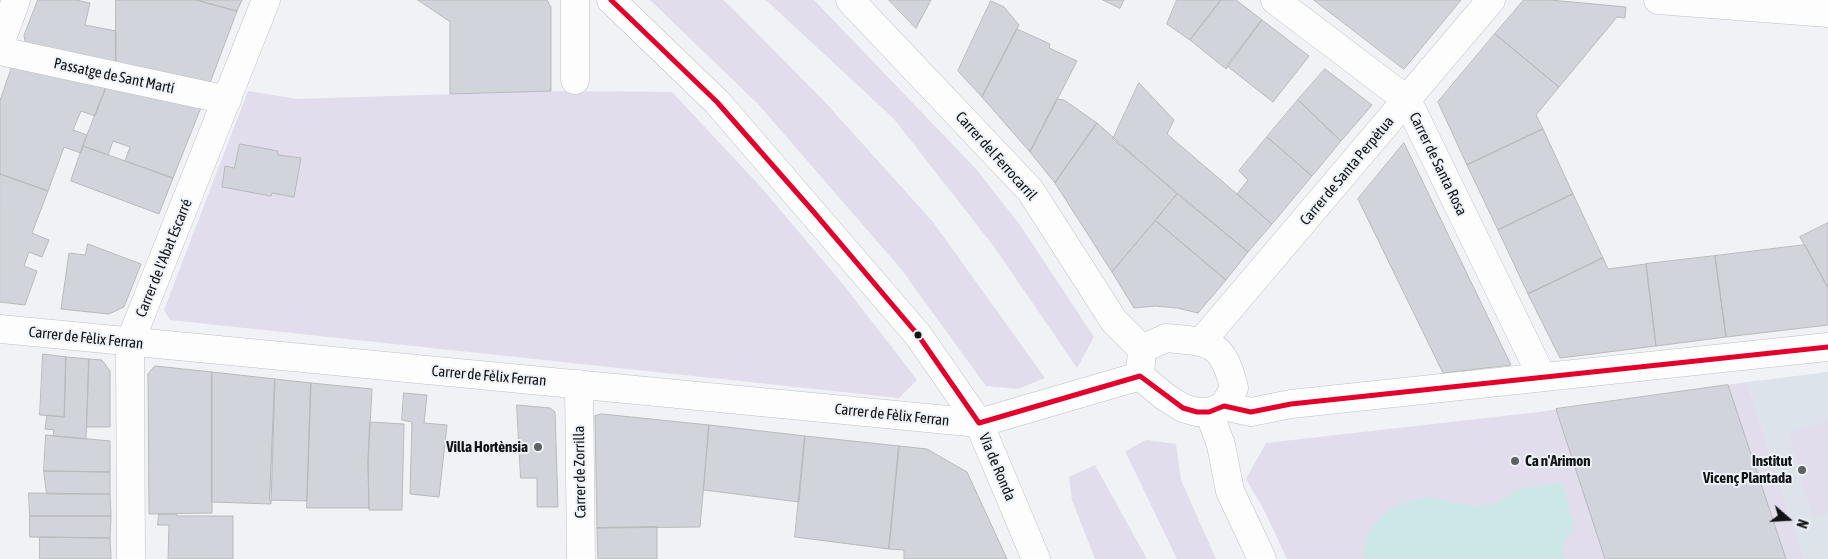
<!DOCTYPE html>
<html>
<head>
<meta charset="utf-8">
<style>
  body { margin:0 }
  #map { position:relative; width:1828px; height:559px; overflow:hidden; background:#f0f2f5; font-family:"Asap Condensed",sans-serif }
  canvas { display:block }
  .north { position:absolute; left:1763px; top:494px; width:50px; height:50px; -webkit-text-stroke:4px #edf2f8; paint-order:stroke; rotate:109deg; font-size:14px; font-weight:700; line-height:20px; text-align:center; color:#111315 }
  .north::after { content:''; display:block; margin:auto; width:18px; height:22px; background:#111315; clip-path:polygon(50% 0,100% 100%,50% 72%,0 100%) }
</style>
</head>
<body>
<div id="map">
<canvas width="1828" height="559"></canvas>
<div class="north">N</div>
</div>
<script>
const context = document.querySelector('canvas').getContext('2d');
context.lineJoin = 'round';
function paint(path, color) { context.fillStyle = color; context.fill(path, 'evenodd'); }
function stroke(path, color, width, dash) { context.strokeStyle = color; context.lineWidth = width; context.lineCap = dash ? 'butt' : 'round'; context.setLineDash(dash || []); context.stroke(path); }
function write(font, color, halo, rows, align = 'center') {
  context.font = font + ' "Asap Condensed",sans-serif'; context.lineWidth = 4; context.setLineDash([]); context.textBaseline = 'middle'; context.strokeStyle = halo; context.fillStyle = color; for (const [text, x, y, turn = 0] of rows) {
    context.save(); context.translate(x, y); context.rotate((+turn || 0) * Math.PI / 180); context.textAlign = isNaN(turn) ? turn : align; if (halo) context.strokeText(text, 0, 0); context.fillText(text, 0, 0); context.restore();
  }
}
paint(new Path2D(`
  M1828,372V559H1805L1747,382Z`), '#dde3eb');
paint(new Path2D(`
  M650,0H723L729,5L824,101L933,222L1045,378L1018,389L986,386L901,269L758,104Z
  M766,0H814L976,169L1020,225L1094,337L1077,368L995,248L894,119Z
  M248,91L297,99L551,91L672,92L760,186L846,288L917,380L899,398L170,320L164,310Z
  M1747,382L1805,559H1287L1263,508L1246,479L1266,443L1539,412Z
  M1828,421V513L1812,517L1789,433Z
  M1146,440L1176,444L1181,480L1216,559H1177L1125,451Z
  M1095,465L1147,559H1095L1072,500L1069,477Z`), '#e1ddec');
paint(new Path2D(`
  M1562,482L1575,529L1564,540L1563,555L1566,559H1366L1363,556L1367,536L1384,514L1400,504L1429,497L1477,507L1498,502L1517,490Z`), '#cbe8e7');
const building = new Path2D(`
  M38,0H76L90,3L85,25L116,31V63L26,44L24,36Z
  M116,0H196L237,11L210,83L116,63Z
  M196,0H242L237,11Z
  M418,0H547L551,7V91L450,94V22Z
  M889,0H931L916,28Z
  M1103,0H1124L1120,8Z
  M1177,0H1221L1190,40L1167,24Z
  M1221,0H1236L1262,20L1226,69L1190,40Z
  M1314,0H1461L1404,69Z
  M1524,0H1550L1626,7L1625,18L1617,17L1559,87L1495,34Z
  M991,1L1004,7L1019,25L982,97L958,71Z
  M1262,20L1309,56L1273,102L1227,66Z
  M1017,29L1050,44L1049,48L1077,61L1030,152L982,97Z
  M1495,34L1559,87L1536,115L1543,129L1467,165L1438,102Z
  M12,67L107,85L95,116L81,111L73,130L87,135L81,153L64,147L48,191L0,174V101Z
  M1325,69L1372,105L1341,141L1298,100Z
  M1139,83L1174,120L1167,134L1272,224L1248,252L1113,139Z
  M107,85L202,105L173,178L125,161L130,147L113,141L108,155L83,146Z
  M1057,99L1064,100L1097,123L1055,183L1030,152Z
  M1298,100L1341,141L1312,176L1267,137Z
  M1097,123L1177,194L1112,272L1055,183Z
  M1543,129L1573,194L1498,230L1467,165Z
  M1267,137L1312,176L1272,224L1237,194L1248,180L1239,171Z
  M1404,143L1511,365L1443,373L1358,199Z
  M240,144L278,151V155L301,158L294,197L272,193L271,196L222,187L225,166L234,168Z
  M83,146L173,178L159,214L71,181Z
  M0,174L48,191L32,233L49,240L42,257L29,252L24,266L37,271L25,305L0,302Z
  M1177,194L1248,252L1226,280L1156,221Z
  M1573,194L1603,258L1528,294L1498,230Z
  M1156,221L1226,280L1198,313L1177,308L1155,306L1134,308L1112,272Z
  M1828,223V288L1800,237Z
  M88,244L141,264L124,307L109,314L61,309L69,253L85,255Z
  M1805,245L1828,288V325L1726,337L1715,256Z
  M1715,256L1726,337L1656,346L1646,264Z
  M1603,258L1608,269L1646,264L1656,346L1560,358L1528,294Z
  M43,354L66,357L64,417L40,415Z
  M66,357L89,359L86,439L53,436L54,430L45,429L47,415L64,417Z
  M89,359L102,360L110,371V427H87Z
  M155,366L212,372V513L149,514L148,374Z
  M212,372L275,379L271,504L212,502Z
  M275,379L311,383L307,501L270,500Z
  M311,383L372,389L368,462L369,508H307Z
  M1728,385L1786,559H1605L1556,409Z
  M404,393L427,395L424,423L447,425L439,497L410,494L412,422L402,420Z
  M517,405L550,408L555,412L558,507H537V478H521Z
  M602,414L709,425L700,527L597,528L595,416Z
  M370,422L404,424L402,510H369L368,462Z
  M709,425L805,436L799,502L704,490Z
  M46,435L110,441V472L44,471Z
  M805,436L899,446L889,549L795,537Z
  M899,446L927,449L967,472L1007,559H904V550L889,549Z
  M44,471L110,472V494H47Z
  M29,493L110,494L111,516H30Z
  M159,514H177V516H233V559H168L169,525H158Z
  M30,516H111L110,538L30,537Z
  M657,527V559H598L597,528Z
  M40,537L110,538L111,559H40Z`);
paint(building, '#d2d4db');
stroke(building, '#b8b9bb', 1);
const minor = new Path2D(`
  M575,0V80
  M611,0L717,102L918,335L979,423L1036,559
  M850,0L1030,190L1114,321L1142,349
  M1275,0L1407,100L1542,377
  M1658,0L1828,13
  M0,44L16,0
  M0,51L227,100
  M0,329L979,423L1140,376
  M1166,338C1210,342 1223,341 1234,388L1224,406L1209,412H1197L1183,408L1164,396L1140,376L1142,349Z
  M1202,341L1491,0
  M579,384L581,559
  M1224,406L1251,412L1291,404L1828,347
  M1209,412L1221,445L1230,491L1262,559
  M131,559L130,342L266,0`);
stroke(minor, '#bec0c3', 29);
stroke(minor, '#fdfdfe', 28);
stroke(new Path2D(`
  M611,0L717,102L812,210L918,335L979,423L1140,376L1183,408L1197,412H1209L1224,406L1251,412L1291,404L1828,347`), '#e4002b', 5);
for (const [x, y, r, color] of [
  [918,335,4.5,"#111315"],
  [538,447,5,"#5f6163"],
  [1515,461,5,"#5f6163"],
  [1802,470,5,"#5f6163"]
]) { const dot = new Path2D(); dot.arc(x, y, r, 0, 2 * Math.PI); context.fillStyle = color; context.fill(dot); stroke(dot, '#edf2f8', 2); }
write('15px', '#111315', '#edf2f8', [
  ["Passatge de Sant Martí",114,76,12],
  ["Carrer del Ferrocarril",996,156,48],
  ["Carrer de Santa Rosa",1438,164,64],
  ["Carrer de Santa Perpètua",1347,171,-50],
  ["Carrer de l'Abat Escarré",164,258,-68],
  ["Carrer de Fèlix Ferran",86,338,6],
  ["Carrer de Fèlix Ferran",489,376,5],
  ["Carrer de Fèlix Ferran",892,415,6],
  ["Via de Ronda",997,467,67],
  ["Carrer de Zorrilla",580,472,-91]
]);
write('bold 15px', '#111315', '#edf2f8', [
  ["Villa Hortènsia",528,447],
  ["Ca n'Arimon",1525,461,"left"],
  ["Institut",1792,461],
  ["Vicenç Plantada",1792,478]
], 'right');
</script>
</body>
</html>
